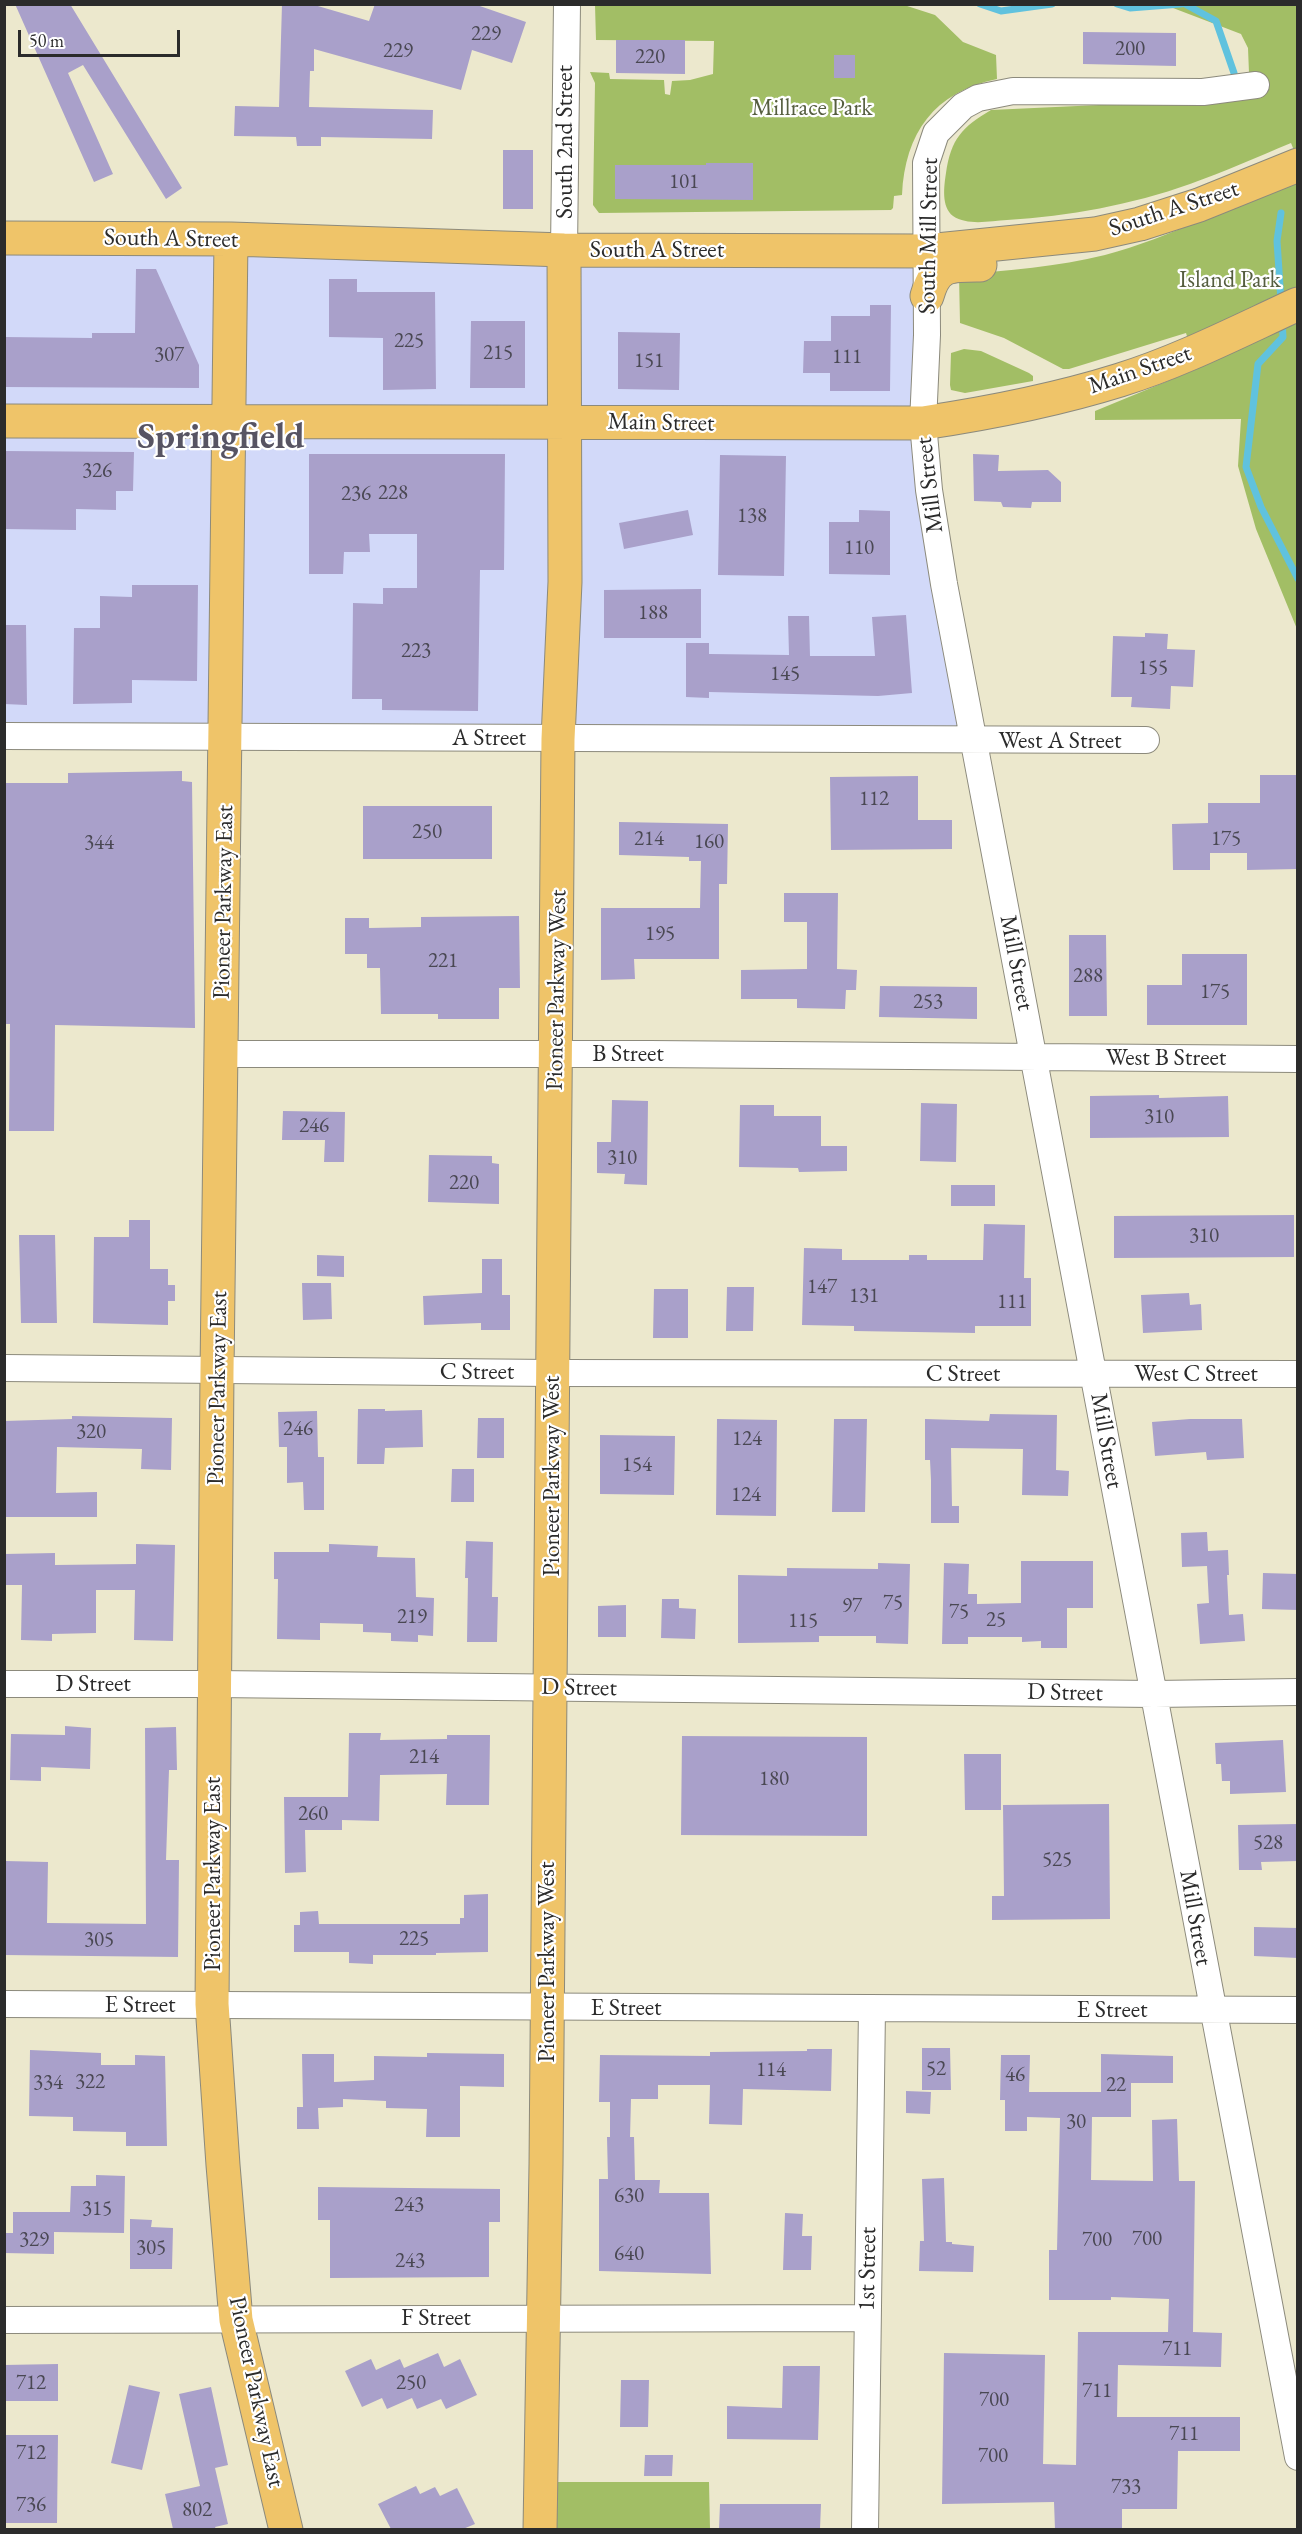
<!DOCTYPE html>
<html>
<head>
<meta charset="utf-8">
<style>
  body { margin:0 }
  #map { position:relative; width:1302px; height:2534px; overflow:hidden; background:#ece8cd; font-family:"EB Garamond",serif }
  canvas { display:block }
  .frame { position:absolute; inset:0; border:6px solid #2b2b2b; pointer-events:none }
  .scale { position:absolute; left:18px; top:30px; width:162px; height:27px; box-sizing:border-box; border:3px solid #2b2b2b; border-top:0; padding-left:8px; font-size:18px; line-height:21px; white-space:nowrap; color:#2b2b2b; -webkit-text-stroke:4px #fff; paint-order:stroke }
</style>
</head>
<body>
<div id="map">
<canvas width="1302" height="2534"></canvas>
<div class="frame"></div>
<div class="scale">50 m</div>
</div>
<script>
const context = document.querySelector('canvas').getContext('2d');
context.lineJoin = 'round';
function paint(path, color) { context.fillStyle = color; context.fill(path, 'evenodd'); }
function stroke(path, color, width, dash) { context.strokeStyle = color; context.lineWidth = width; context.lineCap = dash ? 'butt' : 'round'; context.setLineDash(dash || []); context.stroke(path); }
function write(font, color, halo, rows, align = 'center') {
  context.font = font + ' "EB Garamond",serif'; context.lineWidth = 4.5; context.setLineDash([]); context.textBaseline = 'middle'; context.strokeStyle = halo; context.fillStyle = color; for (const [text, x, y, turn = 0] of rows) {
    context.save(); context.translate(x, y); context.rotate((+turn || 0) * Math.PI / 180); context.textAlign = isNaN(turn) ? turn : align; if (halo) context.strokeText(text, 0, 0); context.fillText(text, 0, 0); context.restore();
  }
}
paint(new Path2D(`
  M5,244L927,251L925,394L974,741L5,737Z`), '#d2d9f9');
paint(new Path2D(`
  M901,4L935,15L963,42L996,55L997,79C934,92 905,133 902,195L894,196L893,208L891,210L599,213L593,205L595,83L590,72L609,73L610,79L664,80L665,94L670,95L672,81L690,80L713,74L714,41L596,40L595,5Z
  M1173,5H1297V158L1291,143C1257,157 1224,172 1190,184C1131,205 1069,216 1007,220C990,221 968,226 953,216C941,207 944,186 946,173C951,139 962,127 991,110L1250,98L1248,48L1241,34L1173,8Z
  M1297,178V629L1256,529L1238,466L1241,419L1095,420V411L1197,369L1186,333L1069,369H1063L1004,338L960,323L959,275C1007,270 1058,267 1105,255C1171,237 1234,205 1297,178Z
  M964,349L981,351L1029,373L1033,376V381L965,393L951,390L950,385L951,353Z
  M556,2482H709L710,2529L556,2530Z`), '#a2be65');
stroke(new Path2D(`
  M980,4L1001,11L1052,4
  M1117,4L1130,8L1181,4
  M1185,4L1216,21L1234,73
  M1281,301L1277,241L1281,213
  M1282,321L1283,337L1258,364L1246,467L1261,507L1298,579`), '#60c2de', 7);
paint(new Path2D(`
  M15,4H70L182,188L166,199L83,65L68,73L113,174L94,182Z
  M282,4H311L369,21L375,4H474L526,22L512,63L472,50L461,90L314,49V71H310L309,107L433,110L432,139L321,137V146H297L296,137L234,136L235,106L279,107Z
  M1083,32L1176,33V66L1083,64Z
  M616,40H685V74L616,73Z
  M834,55H855V78H834Z
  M503,150H533V209H503Z
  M706,163H753V200L615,199V165H706Z
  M136,269H156L199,365V388L4,387V337L92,338V333H135Z
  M329,279H357V292H435L436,389L383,390V338L329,337Z
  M870,305H891L890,391H830V373H803L804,341H831V316H870Z
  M471,321H525V388H470Z
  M618,332L680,333L679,390L618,389Z
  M4,451L134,452L133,491H116V510L76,509V530L4,529Z
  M309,454H505L504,570H480L478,711L382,710V699H352L353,603L383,604V588H417V534H369L370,552H344L343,574H309Z
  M973,454L999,455L998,471L1048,470L1061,482V502H1032L1031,508L1003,507L1001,502L974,501Z
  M720,455L786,456L784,576L718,575Z
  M688,510L693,535L624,549L619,523Z
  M859,510L890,511V575L829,574V522H859Z
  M132,585H198L197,681L132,680V703L73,704L74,628H100V596L132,597Z
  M701,589V638H604V590Z
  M906,615L912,693L878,696L709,692V698L686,697V643H709V654L789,655L788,616H809L810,656H875L872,617Z
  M4,625H26L27,705L4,704Z
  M1145,633L1168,634L1167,649L1195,650L1193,687L1171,686L1170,709L1131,707L1132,697H1111L1113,636L1145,637Z
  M182,771V781L192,782L195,1028L55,1025L54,1131H9L10,1024H4V783H68V773Z
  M1260,775H1298V869L1247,870V853H1210V870H1173L1172,824L1208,823V803H1260Z
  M918,776V820H952V849L831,850L830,777Z
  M363,806H492V859H363Z
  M619,822L728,824L727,884H719V959H634L635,979L601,980V908H700L701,861H689V857L619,855Z
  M784,893H838L837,969L857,970L856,990H846L845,1009L797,1008V999H741V970L807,969V922H784Z
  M519,916L520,988H499V1019H438V1014H381L380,968H367V954H345V918H369V928L421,927V917Z
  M1069,935H1106L1107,1016H1069Z
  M1182,954H1247V1025H1147V985H1182Z
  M880,986L977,987V1019L879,1017Z
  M1159,1095V1098L1228,1096L1229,1137L1090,1138V1096Z
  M612,1100L648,1101L647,1185L624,1184L625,1174L597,1173V1142H611Z
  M921,1103L957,1104L956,1162L920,1161Z
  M740,1105H774V1116H821V1146H847V1171L799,1172L798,1168L739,1167Z
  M283,1111L345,1112L344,1162H324L325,1140H282Z
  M429,1155L492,1156V1163L499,1164V1204L428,1202Z
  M951,1185H995V1206H951Z
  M1294,1215V1257L1114,1258V1216Z
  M129,1220H150V1269H168V1285H175V1301H168V1325L93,1323L94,1237H129Z
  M984,1224L1025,1225L1024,1278H1031V1326H975V1333L854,1331V1326L802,1325L804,1248L842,1249V1260H909V1255H927V1260H983Z
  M19,1235H55L57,1323H21Z
  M317,1255L344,1256V1277L317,1276Z
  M482,1259H502V1295H510V1330H481V1323L424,1325L423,1296L482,1293Z
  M302,1283H331L332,1319L303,1320Z
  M727,1287H754L753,1331H726Z
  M654,1289H688V1338H653Z
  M1189,1293L1190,1305L1201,1304L1202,1330L1143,1333L1141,1295Z
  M358,1409H385V1411L422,1410L423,1447L385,1448L384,1464H357Z
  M317,1411L318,1457H324V1510H304L303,1482L287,1483V1447H279L278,1412Z
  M990,1414L1057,1415L1056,1470L1069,1471L1068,1496L1022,1495L1023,1449L951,1448L952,1506H959V1523H931V1480L930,1460H925V1419L989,1421Z
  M72,1416L172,1418L171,1470L141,1469L142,1449L57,1447L56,1493L97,1492V1517H4V1421L72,1419Z
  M478,1418H504V1458H477Z
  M717,1419L777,1420L776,1516L716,1515Z
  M834,1419H867L865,1512H832Z
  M1190,1419H1242L1244,1458L1207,1460L1206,1452L1155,1456L1152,1422Z
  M600,1435L675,1436L674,1495L600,1494Z
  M452,1469H474V1502H451Z
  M1207,1532L1208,1551L1228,1550L1229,1575H1227L1229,1615L1243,1614L1245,1641L1200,1644L1197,1604L1209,1603L1207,1566L1182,1567L1181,1533Z
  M466,1541L493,1542L492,1597H498L497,1642H467L468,1578H465Z
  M136,1544L175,1545L173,1641L134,1640L135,1590H96V1633L52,1634V1641L21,1640L22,1585H4V1554L55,1553V1565L136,1564Z
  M329,1544L378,1546L377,1557L415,1558L416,1597L434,1598L433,1636L418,1635V1642L391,1641V1633L363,1632V1624L320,1623V1640L277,1639L278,1579H274V1552H329Z
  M1021,1561H1093V1608H1067V1648H1041V1641L1022,1642V1637H968V1644H942L944,1563L969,1564L968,1594H977V1604L1021,1603Z
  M878,1563L910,1564L908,1644L876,1643V1636H819V1642L738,1643V1575L787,1576V1568L878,1569Z
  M1263,1573L1298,1574V1610L1262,1609Z
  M662,1599H679V1608L696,1609L695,1639L661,1638Z
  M626,1605V1637H598V1606Z
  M65,1726L91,1728L90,1769L41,1767V1781L10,1780L11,1734L65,1735Z
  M176,1727L177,1770H169L166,1860H179L178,1957L4,1955L5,1861L48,1862L47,1923L146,1924L145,1728Z
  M349,1733H381L380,1740L447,1739V1735H490L489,1805H446L447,1774L380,1775L379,1821L342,1820V1830H305L306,1872L285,1873L284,1797H348Z
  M682,1736L867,1737V1836L681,1835Z
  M1283,1740L1286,1792L1230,1794V1781H1222L1221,1764H1216L1215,1743Z
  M964,1754H1001V1810H965Z
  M1109,1804L1110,1919L992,1920V1896H1004L1003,1805Z
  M1298,1824V1861L1261,1862L1262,1870H1239L1238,1825Z
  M488,1894V1952L436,1953V1955H373V1964L349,1963V1952H294V1925H300V1912L318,1911L319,1924H460V1918H464V1895Z
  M1254,1927L1298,1928V1958L1254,1956Z
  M922,2048H950L951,2090H922Z
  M807,2049H832L831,2091L743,2089L742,2125L709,2124L710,2085H658V2099H631L630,2137H634L635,2180H660L659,2193H709L711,2274L599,2271V2179H608L607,2137H610V2102H599L600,2055L710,2056V2052L807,2051Z
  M30,2050L101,2053V2065H135V2055L165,2056L167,2146H126V2132L73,2131V2117L29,2116Z
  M427,2053L504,2054V2087L460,2086V2137H426L427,2109L386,2108V2101L343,2099V2107L318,2108L319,2129H297V2107H303L302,2054H334V2082L374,2080V2056L427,2057Z
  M1101,2054L1173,2056V2083H1131V2117H1092L1091,2180L1153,2181L1152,2120L1177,2119L1179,2181H1195L1193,2332L1222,2333L1221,2367L1118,2365L1117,2417H1240V2451H1178L1177,2509H1122V2529H1055L1054,2502L942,2504L944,2353L1045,2355L1043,2464L1076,2465L1078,2332H1168L1169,2299L1111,2297V2300H1049V2250H1057L1060,2118L1027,2117V2131H1005V2100H1000L1001,2055H1030L1029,2092H1101Z
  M906,2091L931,2092L930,2114L906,2113Z
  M96,2175L125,2176L124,2233L54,2232V2254L4,2253V2233H13V2212H70L71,2186H96Z
  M944,2178L946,2242H952V2244L974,2246L973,2272L919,2271L920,2241H924L922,2179Z
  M318,2187L500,2189V2222H489V2277L330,2278V2220H318Z
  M785,2213L803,2214L802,2236H812L811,2270H783Z
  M130,2219L152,2220L151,2227L173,2228L172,2269H130Z
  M438,2353L444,2367L460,2359L477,2395L446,2409L441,2399L417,2409L412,2398L387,2409L382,2398L362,2407L345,2371L371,2359L376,2370L400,2359L404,2368Z
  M58,2364V2401H4V2365Z
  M783,2366H820L818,2440L727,2439V2406L782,2408Z
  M621,2380H649L648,2427H620Z
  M129,2385L160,2392L142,2470L111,2463Z
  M211,2387L228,2465L215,2468L228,2524L215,2527L216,2529H173L165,2494L200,2486L179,2394Z
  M4,2435H58L57,2523H4Z
  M645,2455H673L672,2476H644Z
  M416,2486L420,2494L435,2487L440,2496L457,2488L475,2524L463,2529H391L378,2504Z
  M720,2504H821L820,2529H719Z`), '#a9a0ca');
const minor = new Path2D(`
  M1256,85L1203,92L1013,91L978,98L963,106L936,133L926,163L927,335L923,423L929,490L944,584L1298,2457
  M564,250L567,4
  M4,736L1146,740
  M222,1054H649L1298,1059
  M4,1368L552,1373L1298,1374
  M4,1684H214L1154,1694L1298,1692
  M4,2004L1298,2010
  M4,2320L867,2318
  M865,2530L872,2008`);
const major = new Path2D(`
  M4,238L231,239L564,250L927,251L1095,234L1140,224L1199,205L1298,165
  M231,239L217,1371L212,2004L223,2165L236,2320L286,2530
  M927,296C936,264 949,265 980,265
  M4,421L923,423C990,413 1056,400 1120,380C1181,361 1239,331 1298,304
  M540,2530L546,2165L558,739L565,582L564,250`);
stroke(minor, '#8c8a7c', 28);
stroke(major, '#8c8a7c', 35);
stroke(minor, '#fff', 26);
stroke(major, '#efc469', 33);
write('21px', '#4a4853', null, [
  ["229",486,34],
  ["200",1130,49],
  ["229",398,51],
  ["220",650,57],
  ["101",684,182],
  ["225",409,341],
  ["215",498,353],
  ["307",169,355],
  ["111",847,357],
  ["151",649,361],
  ["326",97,471],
  ["228",393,493],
  ["236",356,494],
  ["138",752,516],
  ["110",859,548],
  ["188",653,613],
  ["223",416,651],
  ["155",1153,668],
  ["145",785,674],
  ["112",874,799],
  ["250",427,832],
  ["214",649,839],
  ["175",1226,839],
  ["160",709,842],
  ["344",99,843],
  ["195",660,934],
  ["221",443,961],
  ["288",1088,976],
  ["175",1215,992],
  ["253",928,1002],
  ["310",1159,1117],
  ["246",314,1126],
  ["310",622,1158],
  ["220",464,1183],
  ["310",1204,1236],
  ["147",822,1287],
  ["131",864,1296],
  ["111",1012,1302],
  ["246",298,1429],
  ["320",91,1432],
  ["124",747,1439],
  ["154",637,1465],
  ["124",746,1495],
  ["75",893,1603],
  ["97",852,1606],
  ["75",959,1612],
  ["219",412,1617],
  ["25",996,1620],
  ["115",803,1621],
  ["214",424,1757],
  ["180",774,1779],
  ["260",313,1814],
  ["528",1268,1843],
  ["525",1057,1860],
  ["225",414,1939],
  ["305",99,1940],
  ["52",936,2069],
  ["114",771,2070],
  ["46",1015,2075],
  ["322",90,2082],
  ["334",48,2083],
  ["22",1116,2085],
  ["30",1076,2122],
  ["630",629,2196],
  ["243",409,2205],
  ["315",97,2209],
  ["700",1147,2239],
  ["329",34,2240],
  ["700",1097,2240],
  ["305",151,2248],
  ["640",629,2254],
  ["243",410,2261],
  ["711",1177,2349],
  ["712",31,2383],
  ["250",411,2383],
  ["711",1097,2391],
  ["700",994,2400],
  ["711",1184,2434],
  ["712",31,2453],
  ["700",993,2456],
  ["733",1126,2487],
  ["736",31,2505],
  ["802",197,2510]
]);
write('24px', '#555e3f', '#fff', [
  ["Millrace Park",812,108],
  ["Island Park",1230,280]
]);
write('24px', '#2b2b2b', '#fff', [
  ["South 2nd Street",565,142,-90],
  ["South A Street",1174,209,-18],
  ["South Mill Street",929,236,-89],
  ["South A Street",171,239,1],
  ["South A Street",657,250],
  ["Main Street",1140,370,-19],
  ["Main Street",661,423,1],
  ["Mill Street",930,485,-97],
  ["A Street",489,738],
  ["West A Street",1060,741],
  ["Pioneer Parkway East",224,902,-89],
  ["Mill Street",1016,963,79],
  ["Pioneer Parkway West",557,990,-89],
  ["B Street",628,1054],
  ["West B Street",1166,1058],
  ["C Street",477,1372],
  ["C Street",963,1374],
  ["West C Street",1196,1374],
  ["Pioneer Parkway East",218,1388,-89],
  ["Mill Street",1106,1441,80],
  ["Pioneer Parkway West",552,1476,-90],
  ["D Street",93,1684],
  ["D Street",579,1688,1],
  ["D Street",1065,1693,1],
  ["Pioneer Parkway East",213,1874,-90],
  ["Mill Street",1195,1918,80],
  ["Pioneer Parkway West",547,1962,-90],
  ["E Street",140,2005],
  ["E Street",626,2008],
  ["E Street",1112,2010],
  ["1st Street",868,2269,-89],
  ["F Street",436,2318],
  ["Pioneer Parkway East",256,2392,78]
]);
write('bold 36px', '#575463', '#fff', [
  ["Springfield",221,438]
]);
</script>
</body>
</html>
